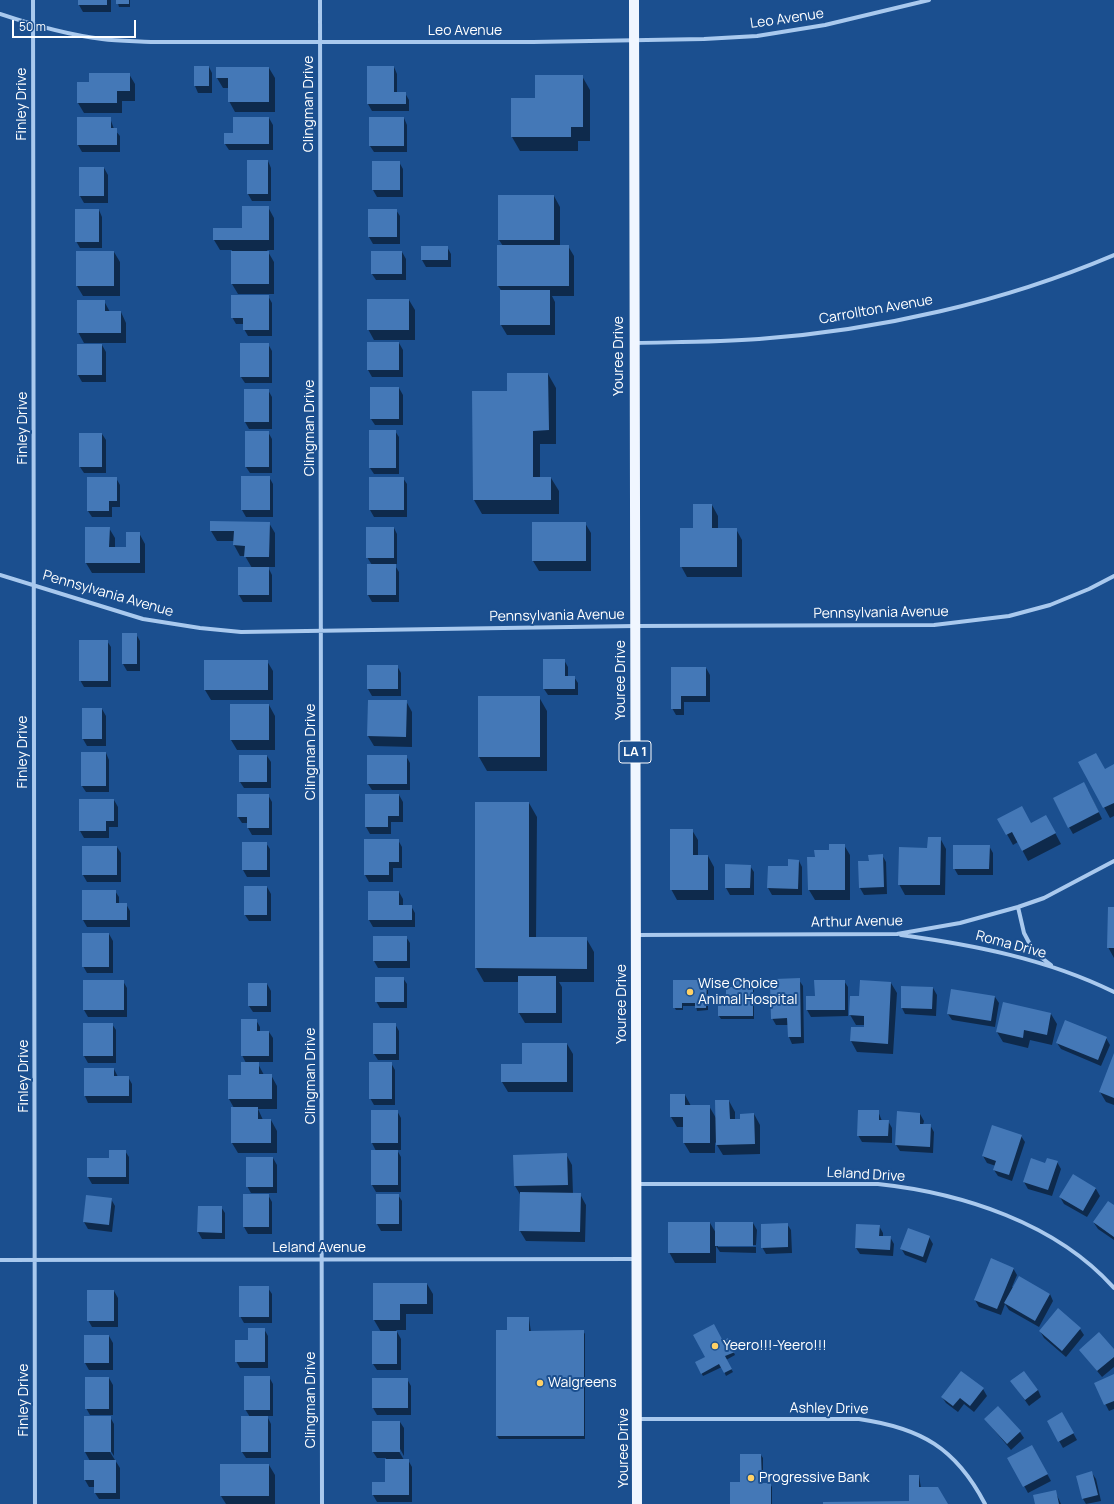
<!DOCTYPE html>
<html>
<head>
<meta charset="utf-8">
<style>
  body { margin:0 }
  #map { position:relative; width:1114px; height:1504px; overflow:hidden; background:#1b4f8f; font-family:Manrope,sans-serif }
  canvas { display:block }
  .scale { position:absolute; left:12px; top:20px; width:124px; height:18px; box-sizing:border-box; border:2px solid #fff; border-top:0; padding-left:5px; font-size:12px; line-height:14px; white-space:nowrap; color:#fff; -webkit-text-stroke:3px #1b4f8f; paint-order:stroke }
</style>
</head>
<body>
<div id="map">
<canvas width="1114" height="1504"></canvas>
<div class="scale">50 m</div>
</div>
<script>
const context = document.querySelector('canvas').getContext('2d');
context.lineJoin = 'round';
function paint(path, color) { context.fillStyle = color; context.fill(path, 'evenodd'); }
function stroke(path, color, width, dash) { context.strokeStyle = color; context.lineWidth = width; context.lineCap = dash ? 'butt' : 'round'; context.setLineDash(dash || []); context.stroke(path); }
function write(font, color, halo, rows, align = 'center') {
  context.font = font + ' Manrope,sans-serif'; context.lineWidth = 4; context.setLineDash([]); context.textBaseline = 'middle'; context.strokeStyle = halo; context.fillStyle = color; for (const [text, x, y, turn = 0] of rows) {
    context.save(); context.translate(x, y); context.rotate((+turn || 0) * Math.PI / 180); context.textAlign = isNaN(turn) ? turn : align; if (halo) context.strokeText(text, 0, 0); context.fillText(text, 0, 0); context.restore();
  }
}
paint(new Path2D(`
  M79,0H111V12H83L79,5Z
  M117,0H130V7H119Z
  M195,67H209L212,73V93H198L195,86Z
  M394,67L397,74V93H405L409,100V111H372L368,104Z
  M269,68L275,78V112H235L229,101V88H223L217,78Z
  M129,74L135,84V101H122V113H84L78,103L90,83Z
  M582,76L590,90V141H578V151H520L512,137L536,99Z
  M78,118H110L114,129L120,136V152H82L78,145Z
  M269,118L273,125V150H229L225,144L234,134Z
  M404,118L407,125V152H374L370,146Z
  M248,161H268L271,168V201H252L248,194Z
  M399,162L403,169V197H377L373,190Z
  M104,168L108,175V203H84L80,196Z
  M554,196L560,207V246H568L574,256V296H552L555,302V335H507L501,325V290L498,286L503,246L499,240Z
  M268,207L274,218V250H267L274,262V294H238L232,284V250H220L214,240L243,229Z
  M99,210L102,217V248H80L76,241Z
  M369,210H396L400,216V244H373L369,237Z
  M422,247H447L451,254V267H426L422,260Z
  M77,252H114L120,262V296H83L77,286Z
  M402,252L406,259V280H376L372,274Z
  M268,296L272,303V336H248L244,329V324H236L232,317Z
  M409,300L415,310V340H374L368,329Z
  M104,301L110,312H121L126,323V343H84L78,332Z
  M368,343H399L403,350V377H372L368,370Z
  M268,344L272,351V383H245L241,377Z
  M78,345H102L106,352V382H82L78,375Z
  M548,374L556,388V444H540V478H551L559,491V514H482L474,500L473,392H508Z
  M399,388L403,395V425H375L371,419Z
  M268,390L272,397V429H249L245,422Z
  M395,431L399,437V474H374L370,468Z
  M268,432L272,439V473H250L246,467Z
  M102,434L106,440V473H84L80,467Z
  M242,477H269L273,484V517H246L242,510Z
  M116,478L120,485V507H112V517H92L88,511Z
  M370,478H403L407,484V517H374L370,510Z
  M712,505L718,516V529H736L742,540V577H687L681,566L694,529Z
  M269,523L275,533V567H268L272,575V602H243L239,595V568H252L245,556H240L234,545V541H217L211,531Z
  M533,523H585L591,533V571H539L533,561Z
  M109,528L115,538V548H127L139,533L145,544V573H92L86,563Z
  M394,528L397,534V564H394L399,572V602H372L368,595V565H372L367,557Z
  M123,634H136L140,641V671H127L123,664Z
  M107,641L111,647V687H84L80,680Z
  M564,660L568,667V677H574L578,683V695H548L544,689Z
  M267,661L273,671V700H211L205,690Z
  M368,666H397L401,673V696H372L368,689Z
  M672,668H706L710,675V702H684V715H676L672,708Z
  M479,697H539L547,711V771H487L479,757Z
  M406,701L412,712V747L374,746L368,736Z
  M231,705H269L275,716V750H237L231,740Z
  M102,709L106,716V746H87L83,739Z
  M106,753L109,760V792H86L82,786Z
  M267,756L271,762V788H244L240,782Z
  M406,756L410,763V790H372L368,784Z
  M1080,763L1105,771L1114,766V816L1110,818Z
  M1088,790L1102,819L1073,834L1069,827Z
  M268,795L272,802V835H252L248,828V823H242L238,817Z
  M366,795H399L403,802V822H391V834H370L366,827Z
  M114,800L118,807V827H109V838H84L80,831Z
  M529,803L537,817L536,938H586L594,952V982H559L562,987V1023H525L519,1013V982H484L476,968Z
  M999,820L1052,827L1061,844L1028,861L1018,842L1013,845Z
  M692,830L698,840V856H708L714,867V900H677L671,889Z
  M940,838L946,849L945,895H905L899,884L928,849Z
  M365,840H398L402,847V868H393V882H369L365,875Z
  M266,843L270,849V877H247L243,870Z
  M844,845L850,855V900H815L809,890L830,851Z
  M989,846L993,853V875H958L954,868Z
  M83,847H117L121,853V882H87L83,875Z
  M882,855L886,862L887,894L864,895L860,888L859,862H870Z
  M799,861L802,867V895H772L768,888L789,867Z
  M750,866L754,872V895H730L726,888Z
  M267,887L271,894V921H249L245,915Z
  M115,891L119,897V904H126L130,911V927H87L83,920Z
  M399,892L403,899V906H411L415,913V927H373L369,920Z
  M1114,908V958L1108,947Z
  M109,934L113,941V973H87L83,966Z
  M406,937L410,943V968H378L374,961Z
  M403,978L407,984V1008H380L376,1001Z
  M799,980L803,986L804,1043L792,1044L789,1037L788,1025H776L772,1018L776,983Z
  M84,981H123L127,988V1017H88L84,1010Z
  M706,981L708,984V1010L697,1011L696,1006H683V1010H676L674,1007Z
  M752,981L754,984V1019H721L719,1016L734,988Z
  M844,981L848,987V1016L811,1017L807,1010V997H816Z
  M891,983L897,993L893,1054L857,1052L851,1041L852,1028H865V1025H856L849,1013L860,997Z
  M267,984L271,991V1012H253L249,1006Z
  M933,988L937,995L936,1016L905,1014L902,1008Z
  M995,997L999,1003L995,1027L952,1020L948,1014Z
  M1051,1014L1057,1024L1052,1045L1030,1040L1028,1048L1003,1042L997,1032Z
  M256,1020L260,1027V1032H269L273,1038V1062H257L264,1075H271L277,1086V1109H258L263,1120H271L277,1131V1153H238L232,1143V1108H234L229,1099L242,1076L246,1063L242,1055Z
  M112,1024L116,1030V1063H88L84,1056Z
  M395,1024L399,1031V1060H378L374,1054Z
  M1106,1038L1110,1045L1101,1066L1061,1049L1057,1043Z
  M567,1044L573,1054V1092H508L502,1082V1065H523Z
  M1114,1056V1105L1106,1102L1100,1092Z
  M391,1063L395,1070V1105H374L370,1098Z
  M114,1069L118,1077H128L132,1084V1103H88L85,1096Z
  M685,1095L691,1106H709L716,1118L729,1101L735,1112V1120H741L754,1114L760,1125V1154L723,1155L715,1142V1153H690L684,1143V1127H677L671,1117Z
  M372,1111H397L401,1118V1150H397L401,1157V1192H376L372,1185L376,1151L372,1143Z
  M878,1111L882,1121H888L892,1128V1143L862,1142L858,1135Z
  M920,1114L924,1121L923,1125H930L934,1132L933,1153L900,1151L896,1145Z
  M1021,1136L1025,1142L1012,1181L998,1176L994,1170L996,1166L987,1163L983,1156Z
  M125,1151L129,1157V1184H92L88,1177V1159H110Z
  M566,1154L572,1165L573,1194H580L586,1205L585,1242L526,1241L520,1231L521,1196L515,1186Z
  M273,1158L277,1165V1193H251L247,1186Z
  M1057,1162L1061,1169L1052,1196L1028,1189L1024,1182L1046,1164Z
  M1073,1175L1096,1189L1100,1196L1087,1217L1064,1204L1060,1197Z
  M244,1195H268L272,1202V1234H248L244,1227Z
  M398,1195L402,1201V1231H381L377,1224Z
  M111,1199L115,1206L112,1232L88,1229L84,1222Z
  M1114,1206V1240L1098,1229L1094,1223Z
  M198,1207H221L225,1213V1239H202L198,1232Z
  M710,1223L716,1233L753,1223L757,1230L756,1245H718V1247H756V1253L720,1252L716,1246V1263H675L669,1252Z
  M787,1224L791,1230L792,1253L766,1254L762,1247Z
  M879,1226L883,1233V1237H890L894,1244L893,1256L860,1254L856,1248Z
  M929,1237L933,1244L926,1263L905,1255L901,1248Z
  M1013,1268L1017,1275L1012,1287L1050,1294L1053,1301L1039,1327L1009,1310L1005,1304L1001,1315L979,1307L975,1300Z
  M427,1284L433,1294V1314H406V1330H396L401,1339V1370H377L373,1364L381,1332L374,1320Z
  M268,1288L272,1294V1323H244L240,1316Z
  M114,1291L118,1298V1327H92L88,1320Z
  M529,1318L531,1332L583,1331L585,1334V1439H499L497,1436L508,1331Z
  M264,1329L268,1336V1368H240L236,1361L249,1341Z
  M1080,1329L1084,1335L1066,1357L1044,1338L1040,1331Z
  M85,1336H109L113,1343V1370H89L85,1363Z
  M728,1339L735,1355L726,1360L733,1372L726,1376L722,1367L703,1376L696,1363L706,1358L722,1342Z
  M1080,1350L1114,1351V1367L1102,1377Z
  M1114,1375V1409L1109,1411L1095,1384Z
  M269,1377L273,1384V1416H267L271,1424V1458H246L242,1452L250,1417L245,1409Z
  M109,1378L113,1385V1415H90L86,1408Z
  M407,1379L411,1386V1415H377L373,1408Z
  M1012,1382L1038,1390L1041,1397L1029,1406Z
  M983,1389L987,1396L974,1412L964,1404L958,1412L946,1403L942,1397Z
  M1062,1413L1077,1440L1063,1448L1048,1421Z
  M85,1417H110L114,1424V1456L109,1448L108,1449L120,1468V1499H99L95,1493V1487H89L85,1480V1461H90L85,1452Z
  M985,1419L1020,1432L1024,1438L1011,1450Z
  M400,1422L404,1428V1456L399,1447L397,1448L404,1460H408L412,1467V1502H377L373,1495V1483H386V1458H377L373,1452Z
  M1032,1446L1051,1481L1028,1493L1009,1458Z
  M761,1455L763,1458V1484H770L772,1487V1504H731L741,1483Z
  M269,1465L275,1475V1504H226L221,1496Z
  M1092,1473L1096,1479L1101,1501L1086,1504L1083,1499Z
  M919,1476L921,1488L947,1504H824L910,1502Z
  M1055,1491L1061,1504H1036Z`), '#0007');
paint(new Path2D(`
  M78,0H107V5H78Z
  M116,0H129V4H116Z
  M194,66H209V86H194Z
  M367,66H394V92H406V104H367Z
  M216,67H269V102H228V78H216Z
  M89,73H130V91H117V103H77V82H89Z
  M535,75H583V127H571V137H511V98H535Z
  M77,117H111V128H117V145H77Z
  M233,117H269V144H224V133H233Z
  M369,117H404V146H369Z
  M247,160H268V194H247Z
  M372,161H400V190H372Z
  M79,167H104V196H79Z
  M498,195H554V240H498Z
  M242,206H269V240H213V228H242Z
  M75,209H99V242H75Z
  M368,209H397V237H368Z
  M497,245H569V286H497Z
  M421,246H448V260H421Z
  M76,251H114V286H76Z
  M231,251H269V284H231Z
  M371,251H402V274H371Z
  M500,290H550V325H500Z
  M231,295H269V330H243V318H231Z
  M367,299H409V330H367Z
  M77,300H105V311H121V333H77Z
  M367,342H399V370H367Z
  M240,343H269V377H240Z
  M77,344H102V375H77Z
  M507,373H548L549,430L533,431V477H551V500H473L472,391H507Z
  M370,387H399V419H370Z
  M244,389H269V422H244Z
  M369,430H396V468H369Z
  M245,431H269V467H245Z
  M79,433H102V467H79Z
  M241,476H270V510H241Z
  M87,477H117V501H109V511H87Z
  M369,477H404V510H369Z
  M693,504H712V528H737V567H680V528H693Z
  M210,521L270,522L269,557H244L245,546L233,545L234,531H210Z
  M532,522H586V561H532Z
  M85,527H110L109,547H126V532H140V563H85Z
  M366,527H394V558H366Z
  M367,564H396V595H367Z
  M238,567H269V595H238Z
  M122,633H137V664H122Z
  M79,640H108V681H79Z
  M543,659H565V676H575V689H543Z
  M204,660H268V690H204Z
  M367,665H398V689H367Z
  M671,667H706V696H681V709H671Z
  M478,696H540V757H478Z
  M368,700H407L406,737L367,736Z
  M230,704H269V740H230Z
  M82,708H102V739H82Z
  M81,752H106V786H81Z
  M1096,753L1105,769L1114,764V803L1103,808L1078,762Z
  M239,755H267V782H239Z
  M367,755H407V784H367Z
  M1084,782L1099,812L1068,828L1053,798Z
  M237,794H269V828H247V817H237Z
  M365,794H399V816H388V827H365Z
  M79,799H114V821H106V831H79Z
  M475,802H529V937H587V969L475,968Z
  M1022,806L1031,823L1046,815L1056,833L1022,851L1012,832L1006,835L997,819Z
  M670,829H693V855H708V890H670Z
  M928,837H941L940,885H898L899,847L927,848Z
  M364,839H399V862H389V875H364Z
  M242,842H267V870H242Z
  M829,844H845V890H808L807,857H815L814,850H829Z
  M953,845H990L989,869H953Z
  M82,846H117V875H82Z
  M883,854L884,887L859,888L858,861H869L868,855Z
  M788,859L799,860L798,889L767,888L768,866H788Z
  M725,864L751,865L750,888H725Z
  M244,886H267V915H244Z
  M82,890H116V903H127V920H82Z
  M368,891H399V905H412V920H368Z
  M1108,907H1114V948H1107Z
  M82,933H109V967H82Z
  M373,936H407V961H373Z
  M518,976H556V1013H518Z
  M375,977H404V1002H375Z
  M800,978L801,1037H788L787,1018L771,1019L770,983L775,982V979Z
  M83,980H124V1010H83Z
  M673,980H707L706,1008H695V1003H682V1008H673Z
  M733,980H753V1016H718V999H726V987H733Z
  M814,980H845V1010H806V996H815Z
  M860,980L891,982L888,1044L850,1041L851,1027H864V1016L849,1015L850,996H859Z
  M248,983H267V1006H248Z
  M901,986L933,987L932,1009L901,1008Z
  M951,989L995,996L991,1021L947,1014Z
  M1003,1002L1051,1013L1047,1035L1024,1030L1023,1038L996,1032Z
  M241,1019H257V1031H269V1056H241Z
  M1065,1020L1107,1037L1098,1060L1056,1043Z
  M83,1023H113V1056H83Z
  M373,1023H396V1054H373Z
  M522,1043H567V1082H501V1064H522Z
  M1114,1053V1098L1099,1092Z
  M241,1062H259V1074H272V1099H228V1075H241Z
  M369,1062H392V1099H369Z
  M84,1068H114V1076H129V1096H84Z
  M670,1094H685V1105H710V1143H683V1117H670Z
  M715,1100H729L730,1119H740V1114L754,1113L755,1144L716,1145Z
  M231,1107H258V1119H271V1143H231Z
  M371,1110H398V1143H371Z
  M858,1110H879V1120H889L888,1136H857Z
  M897,1111L920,1113V1124H931L930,1147L895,1145Z
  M992,1125L1022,1135L1009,1175L993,1170L996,1161L982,1156Z
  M109,1150H126V1177H87V1158H109Z
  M371,1150H398V1185H371Z
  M567,1153L568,1185L514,1186L513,1155Z
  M246,1157H273V1187H246Z
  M1031,1158L1045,1163L1047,1158L1058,1161L1048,1190L1023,1182Z
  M1073,1174L1096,1188L1083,1211L1059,1197Z
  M520,1192L581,1193L580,1232L519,1231Z
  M243,1194H269V1227H243Z
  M376,1194H399V1224H376Z
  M86,1195L112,1198L109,1225L83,1222Z
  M1108,1201L1114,1205V1237L1093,1222Z
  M198,1206H222V1233L197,1232Z
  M668,1222H710V1253H668Z
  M715,1222H753V1246H715Z
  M788,1223V1247L761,1248V1224Z
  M856,1224L880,1225L879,1236H891L890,1250L855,1248Z
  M908,1228L930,1236L923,1257L900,1249Z
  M991,1258L1014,1268L997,1309L974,1300Z
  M1019,1276L1050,1294L1035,1321L1004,1303Z
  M373,1283H427V1304H400V1320H373Z
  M239,1286H269V1317H239Z
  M87,1290H114V1321H87Z
  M1058,1308L1081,1328L1062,1351L1039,1331Z
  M507,1317H529V1331L584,1330V1436H496V1330H507Z
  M714,1324L723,1341L728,1338L735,1352L725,1356L732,1369L724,1373L719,1364L701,1374L695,1362L705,1357L693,1335Z
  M248,1328H265V1362H235V1340H248Z
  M372,1331H397V1364H372Z
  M1099,1332L1114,1349V1357L1097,1371L1079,1350Z
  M84,1335H109V1363H84Z
  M961,1371L984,1388L970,1406L960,1398L953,1406L941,1397Z
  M1024,1371L1038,1390L1025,1400L1010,1381Z
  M1114,1374V1401L1104,1405L1094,1383Z
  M244,1376H270V1410H244Z
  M85,1377H109V1409H85Z
  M372,1378H408V1408H372Z
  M998,1406L1021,1431L1007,1444L984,1419Z
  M1062,1412L1074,1433L1058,1442L1047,1421Z
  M84,1416H111V1452H84Z
  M241,1416H268V1452H241Z
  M372,1421H400V1452H372Z
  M1032,1445L1048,1474L1023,1487L1007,1458Z
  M740,1454H761L762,1483H771V1504H730V1482H740Z
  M385,1459H409V1495H372V1482H385Z
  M84,1460H116V1493H94V1480H84Z
  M220,1464H269V1496H220Z
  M1092,1471L1098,1495L1082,1499L1076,1476Z
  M909,1475H919V1487H938L948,1504H823V1502L909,1501Z
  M1056,1490L1059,1504H1035L1033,1495Z`), '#4478b7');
stroke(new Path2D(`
  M33,0L35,1504
  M320,0L322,1504
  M0,14C33,25 67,35 102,39C118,41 135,41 151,42H533L704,39L757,36L825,25L929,0
  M636,343C677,342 718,342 759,339C880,330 1003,302 1114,255
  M0,575L143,619L200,628L241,632L635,626L934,625L1009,616L1050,605L1089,589L1114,576
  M1018,907L1024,933L1034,952L1051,965
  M636,935L897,934L960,923L1018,907L1044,898L1114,861
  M901,935C974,945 1047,959 1114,992
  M637,1184H878C962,1193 1056,1223 1114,1288
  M0,1260L635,1259
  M638,1419H859C921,1428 956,1448 985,1504`), '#a9c9ee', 4);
stroke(new Path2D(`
  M634,0L637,1504`), '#f0f6ff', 10);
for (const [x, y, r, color] of [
  [690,992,4,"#ffd166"],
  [715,1346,4,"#ffd166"],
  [540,1383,4,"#ffd166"],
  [751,1478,4,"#ffd166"]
]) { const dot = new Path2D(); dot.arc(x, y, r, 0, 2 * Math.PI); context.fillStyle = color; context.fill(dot); stroke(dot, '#1b4f8f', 1.5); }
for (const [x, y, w] of [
  [635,752,32]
]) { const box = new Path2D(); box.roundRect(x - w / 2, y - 11, w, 22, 3); context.fillStyle = '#1b4f8f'; context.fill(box); stroke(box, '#fff', 1); }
write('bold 13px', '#fff', null, [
  ["LA 1",635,752]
]);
write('14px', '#fff', '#1b4f8f', [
  ["Leo Avenue",787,19,-8],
  ["Leo Avenue",465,31],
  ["Finley Drive",22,104,-90],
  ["Clingman Drive",309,104,-90],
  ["Carrollton Avenue",876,310,-10],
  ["Youree Drive",619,356,-90],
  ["Finley Drive",23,428,-90],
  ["Clingman Drive",310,428,-90],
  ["Pennsylvania Avenue",108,594,16],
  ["Pennsylvania Avenue",881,613,-1],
  ["Pennsylvania Avenue",557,616,-1],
  ["Youree Drive",621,680,-90],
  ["Finley Drive",23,752,-90],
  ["Clingman Drive",311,752,-90],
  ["Arthur Avenue",857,922,-1],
  ["Roma Drive",1011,945,15],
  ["Youree Drive",622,1004,-90],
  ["Finley Drive",24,1076,-90],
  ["Clingman Drive",311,1076,-90],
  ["Leland Drive",866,1175,3],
  ["Leland Avenue",319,1248],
  ["Finley Drive",24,1400,-90],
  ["Clingman Drive",311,1400,-90],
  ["Ashley Drive",829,1409,1],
  ["Youree Drive",624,1448,-90]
]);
write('14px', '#fff', '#1b4f8f', [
  ["Wise Choice",698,984],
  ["Animal Hospital",698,1000],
  ["Yeero!!!-Yeero!!!",723,1346],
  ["Walgreens",548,1383],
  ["Progressive Bank",759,1478]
], 'left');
</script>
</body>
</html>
